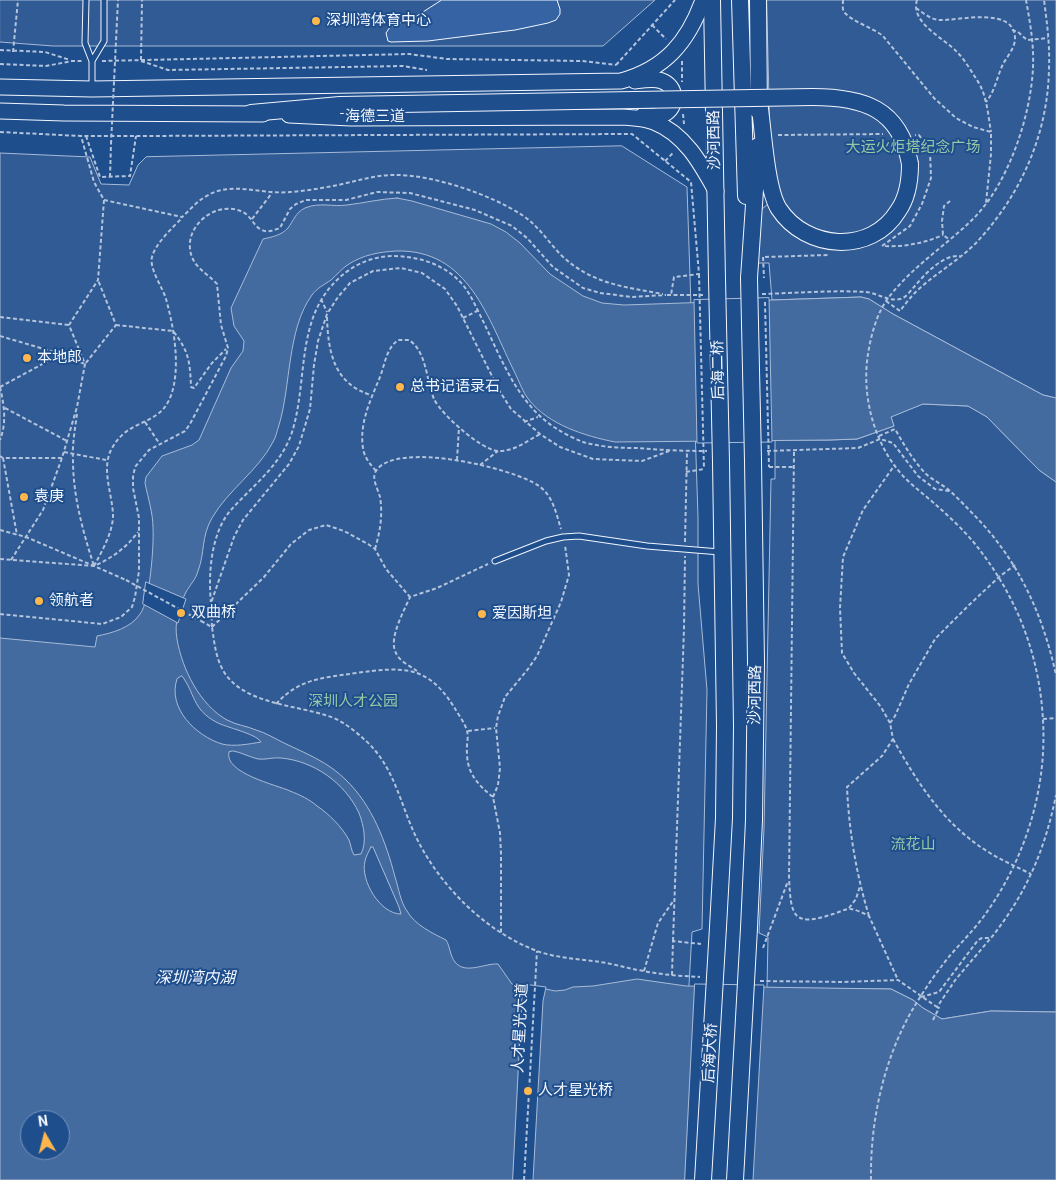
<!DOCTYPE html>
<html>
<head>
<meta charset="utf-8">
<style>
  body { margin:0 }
  #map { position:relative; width:1056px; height:1180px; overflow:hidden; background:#1f4e8c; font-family:Roboto,sans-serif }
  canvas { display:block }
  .north { position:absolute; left:20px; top:1110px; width:50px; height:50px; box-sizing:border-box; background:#1f4e8c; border:1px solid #7391ba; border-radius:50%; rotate:352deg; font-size:14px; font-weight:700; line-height:20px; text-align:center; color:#f2f6ff }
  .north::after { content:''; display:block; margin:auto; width:18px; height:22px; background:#ffb74d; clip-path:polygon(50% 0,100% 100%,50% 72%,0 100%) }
</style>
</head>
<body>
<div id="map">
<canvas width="1056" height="1180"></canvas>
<div class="north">N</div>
</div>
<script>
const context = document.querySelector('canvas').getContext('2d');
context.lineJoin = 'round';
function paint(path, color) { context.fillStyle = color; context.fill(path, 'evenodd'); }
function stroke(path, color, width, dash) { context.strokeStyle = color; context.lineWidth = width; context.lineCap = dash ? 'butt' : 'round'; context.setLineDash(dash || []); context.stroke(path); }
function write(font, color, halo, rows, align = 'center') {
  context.font = font + ' Roboto,"Noto Sans SC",sans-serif'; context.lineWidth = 4; context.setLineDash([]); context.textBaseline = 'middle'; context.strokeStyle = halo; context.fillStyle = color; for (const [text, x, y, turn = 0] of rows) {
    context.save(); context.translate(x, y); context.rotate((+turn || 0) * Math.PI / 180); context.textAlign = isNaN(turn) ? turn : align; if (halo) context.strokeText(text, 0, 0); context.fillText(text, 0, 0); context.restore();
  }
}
const built = new Path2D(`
  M0,0H655L603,46H53L0,42Z
  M767,0H1056V398L1043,395L893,314L869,299L861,297L772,300L769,263H757L756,214L768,204L770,141Z
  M622,146L687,187L698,517V584L707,690L702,929L692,932L678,1180H0V153L90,157L101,184L129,185L138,165L146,157ZM30,1120H60V1150H30Z
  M923,404L968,406L979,412L987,417L1039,470L1056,482V1012L991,1011L942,1019L923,1008L913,1000L891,989L767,988L768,937L759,933L764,828L771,479H775V440H829L857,439L894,426L891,417Z`);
paint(built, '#305b95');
stroke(built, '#a8bbd7', 1);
const water = new Path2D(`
  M397,198L412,201L491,224L506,232L520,243L550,274L583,296L602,303L624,305L861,297L869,299L893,314L1043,395L1056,398V482L1039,470L987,417L968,406L923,404L891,417L894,426L857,439L829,440L615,442C585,436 549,425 529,400C523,393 519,381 515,373C488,319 469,249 396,251C379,252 363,255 349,264C342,268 337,275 331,280C324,285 317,288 312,295C287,329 291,386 279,425C277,431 276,437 273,442C258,471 228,490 212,518C201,537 205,553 198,571C196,579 190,585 186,592C179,606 174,623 177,639C182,669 200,705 227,720C236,725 247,726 256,730C266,733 274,738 284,743C307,754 328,762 346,780C372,805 386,842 395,877C399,889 400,901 407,911C415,925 432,933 446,940C450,946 450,956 455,962C465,975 485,963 498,964L512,984L520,987L541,988L555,991L565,990L573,987L593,986L637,979L686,986L891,989L913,1000L923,1008L942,1019L991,1011L1056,1012V1180H0V638L95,647L97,636C112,633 131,628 140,614C150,602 154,545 153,528C153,513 148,498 145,483L146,477L162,456L192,445L199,440L231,368L243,351L244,341L234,326L231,308L263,239C272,237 282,235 288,228C294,220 295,213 305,208C319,202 333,207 347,205C364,203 380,199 397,198ZM182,676C195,693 192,709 216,722C227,728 255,733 261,742C249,744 234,747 222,744C196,736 167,708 177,679ZM233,751C241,752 249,757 258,759C266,760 273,757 281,758C314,761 345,783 359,813C364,826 367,842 361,854L354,855C351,850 351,845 349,840C342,827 329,814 317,806C309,799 300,795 290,791C277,785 223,773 229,752ZM371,847H373L399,907L401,914C380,914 360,880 365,861C366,856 369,851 371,847ZM30,1120H60V1150H30Z`);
paint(water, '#446ba0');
stroke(water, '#a8bbd7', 1);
const pier = new Path2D(`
  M769,298L772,442L697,443L694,300Z
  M146,582L186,599L178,623L143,604Z
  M523,984L546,987L543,1001L533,1180H513Z
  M695,984L764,985L753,1180H685Z`);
paint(pier, '#1f4e8c');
stroke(pier, '#a8bbd7', 1);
const building = new Path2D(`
  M442,0H557L560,9V14L556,20L548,23L515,30L428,41L391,42L388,41L386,33L390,27L415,17Z`);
paint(building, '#3563a3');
stroke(building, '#f2f6ff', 1);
const service = new Path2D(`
  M86,0L85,43L92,61V88
  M92,61L104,41V0
  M495,561L546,541L563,537L579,536L647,546L720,552`);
const secondary = new Path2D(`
  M635,81C643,80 654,78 662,81C676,86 678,105 666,113C659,117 650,116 642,116
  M0,87L92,89L621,81C665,69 688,42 703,0
  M0,111L64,113L263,114
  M289,115L351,118L623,117C634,118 644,118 654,122C685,134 701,164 716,191`);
const primary = new Path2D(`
  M712,0L717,279
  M740,0L746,196
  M758,0L759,112
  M759,101C763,128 766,189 779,209C806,250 871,255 898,211C908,197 910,181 910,164
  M251,113L340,105
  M749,278L758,146
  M718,927L724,818L725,726L721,462
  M749,928L754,820L756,662L753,461`);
stroke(service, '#f2f6ff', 7);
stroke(secondary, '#f2f6ff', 17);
stroke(primary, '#f2f6ff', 18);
stroke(new Path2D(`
  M843,0C843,4 842,9 844,12C854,23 872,27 883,36L934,98L956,118L973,127L991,132V154L986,203
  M917,0C910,23 944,38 957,52C965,60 971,71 977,80C987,95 988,115 991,132
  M916,8C923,13 930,19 939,20C959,21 1016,5 1015,40C1014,49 1007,57 1003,64C997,77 995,91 986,102
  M652,25L666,39
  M1012,30L1018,32L1027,40L1048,38
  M0,50L45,52L70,60
  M13,52L18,0
  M141,60L142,0
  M102,61L409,54L447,59L582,61L616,65
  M141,61L168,70L403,66L427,70
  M682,61V82
  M0,64L46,66L72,61H82
  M616,65L675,0
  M683,114L684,124
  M0,132L81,136H136L632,134L691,182L699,274L674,277L671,295
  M778,135L883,134
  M86,136L100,177L130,176L136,136
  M665,161L674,152
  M110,177L111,144
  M104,200L182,217C189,211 196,202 205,197C230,180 261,195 290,192C306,191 322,188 338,185C357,181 375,175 394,175C431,174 492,195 522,215C539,226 548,242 562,256C592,284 625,287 663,294
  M950,201L944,206L942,221L943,235L950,240
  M252,219L272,193
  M882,246L910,226L922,204L931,178L930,151L919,135H915
  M885,246C906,247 924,243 943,235
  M765,257L828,255
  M762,294C797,293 832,290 866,292C877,293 889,302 900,299C906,298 910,291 914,287C924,275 943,254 960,256
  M667,295H703
  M321,299L327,312
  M886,301L900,311C906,303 912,295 920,288C938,272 959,260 976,243C1021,195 1048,134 1049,68C1050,45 1047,23 1044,0
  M0,317L69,325
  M327,317C328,352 334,384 371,395
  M463,318L477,311
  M116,325L173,331C189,351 190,362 191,387L194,388L212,363L226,349
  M0,336L61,354L85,364L116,325L98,280
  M0,387L61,354
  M0,387C4,405 7,422 0,440
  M5,408L67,441
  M77,414C75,429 72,445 73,460C73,496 83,532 94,566
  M145,422L159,443
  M524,422L538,417
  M879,436L895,429C904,445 913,460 925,473C932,480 942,484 950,491C959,499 968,509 977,518C1019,562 1043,615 1056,675
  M767,451L858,448L880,439L893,443L918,476L935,489L949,491
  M64,452L106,460
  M794,452L789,878C791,915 792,928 833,914C838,913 846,908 851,909C857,910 863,913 869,916L898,980
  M0,456L3,458H62
  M3,458L17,535
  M457,460L459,427
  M480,465L498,451
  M769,467H793
  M376,471C370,464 364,457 363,448C359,423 371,399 380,377C385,364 386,349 398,340H409C427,352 426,380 434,399C441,414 481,450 498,451C513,452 527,441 540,434
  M686,472L704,469
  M0,530L26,537L94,566C112,558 126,548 138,532
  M685,542L687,451
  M375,549C380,532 383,515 380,497C378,489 371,478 376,471C395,440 514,468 539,486C553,496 556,513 561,529
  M0,559L94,566L126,580
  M11,560L43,510L62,458L77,407L85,364L69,325L98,280L104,200L94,182L81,136
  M94,566C102,551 112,534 113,517C113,495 101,471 111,450C131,411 168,433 175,378C178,353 173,324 166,299C163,288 149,269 152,257C155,244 173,227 182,218
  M211,603C208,574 211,534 230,511C252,486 283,464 293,429C309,373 294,309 349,270C361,262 377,256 392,256C418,256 445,264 463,285C471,295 477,309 483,321C502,360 518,405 557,429C565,434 575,439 583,442C600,447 619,448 637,448C660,450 684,451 707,451
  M0,614L102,624L121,617L132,607L135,597L139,571V518L133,488V477L135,467L149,450L185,431L190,424L226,356L228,348L221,325L217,284C206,272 192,267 190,249C187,223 218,200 243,212C251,216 254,227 262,230C268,233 274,230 280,228L290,209L296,204L306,200H346L377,192L410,193L475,210L512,226L527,238L553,267L583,288L600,293L632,297L666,295
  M201,621L212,627C214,640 215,652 220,664C236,704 293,704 328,716C342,720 355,731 366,741C396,768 401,809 419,843C444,890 487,932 537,951C556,958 579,959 600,962C615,964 629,969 644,971C663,975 682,976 700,977
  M212,627L211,603L234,537L243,520L289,464L299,446L310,409L314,365L318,341L327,314L338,297L350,283L373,271L401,268L422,273L445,289L457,306L499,390L511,409L540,434L560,447L593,459L642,461L669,451
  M212,627L264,577L291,544L309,530L326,525L344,531L368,544L375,549L386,569L410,597
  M417,671C410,666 399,661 396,653C388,639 404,611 410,597L437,588L488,564
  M276,704C300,678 323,678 356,673C402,667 427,664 454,707C458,714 465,723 467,731C469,737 466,746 467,753C467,773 478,785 493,797L500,833L501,854V933
  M1043,719L1056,718
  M890,723L895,716L909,684L935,639L969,605L999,577L1015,565
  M468,731L495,728
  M893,739C918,784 945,826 990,853C1003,861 1017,867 1031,874
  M493,797L498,785L500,768L496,728L498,716L505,697L528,669L537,656L561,602L569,575L565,545
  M849,908L856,899L860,886
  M869,916C856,873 849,831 847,787L882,756L893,739L890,723L881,707L854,673L842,653L840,608L843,557L863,510L894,466
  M673,941L684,628L685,556
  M763,948L788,881
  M644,971L658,923L674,900
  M672,975L673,941L701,944
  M760,981L844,982L898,980L937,1007
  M921,997L939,992L978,940L982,938H991C1026,894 1045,850 1056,795
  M933,1020L939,1008L937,1007L956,979L990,939
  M524,1180L537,951
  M871,1180C870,1123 883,1062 911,1012C920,997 930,981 941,967C954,949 971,934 984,916C1025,860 1047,789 1043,721C1040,659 1019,602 982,553C969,535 952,519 936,505C926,496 915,488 905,478C875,447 861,397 868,354C871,335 877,312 889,297C912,267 945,246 972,220C1008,185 1031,116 1033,67C1034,44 1030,22 1026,0`), '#b3c4dc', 2, [4, 2.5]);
stroke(service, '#1f4e8c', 5);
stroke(secondary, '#1f4e8c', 15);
stroke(primary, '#1f4e8c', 16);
const primaryBridge = new Path2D(`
  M340,105L812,97C863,97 900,108 910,164
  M749,278L753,461
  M717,279L721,462
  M703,1180L718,927
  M735,1180L749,928`);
stroke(primaryBridge, '#f2f6ff', 18, []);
stroke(new Path2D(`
  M111,144L118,0
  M763,257L764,278
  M699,274L704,469
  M765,302L769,467
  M126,580L201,621`), '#b3c4dc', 2, [4, 2.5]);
stroke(primaryBridge, '#1f4e8c', 16);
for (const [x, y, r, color] of [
  [316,21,5,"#ffb74d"],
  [27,358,5,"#ffb74d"],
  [400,387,5,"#ffb74d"],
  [24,497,5,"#ffb74d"],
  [39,601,5,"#ffb74d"],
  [181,613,5,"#ffb74d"],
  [482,614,5,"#ffb74d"],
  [528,1091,5,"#ffb74d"]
]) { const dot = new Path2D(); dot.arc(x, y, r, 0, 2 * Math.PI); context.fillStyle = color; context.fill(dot); stroke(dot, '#1f4e8c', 2); }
write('15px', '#f2f6ff', '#1f4e8c', [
  ["深圳湾体育中心",326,21],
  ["本地郎",37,358],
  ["总书记语录石",410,387],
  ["袁庚",34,497],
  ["领航者",49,601],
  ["双曲桥",191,613],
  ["爱因斯坦",492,614],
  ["人才星光桥",538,1091]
], 'left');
write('15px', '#f2f6ff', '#1f4e8c', [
  ["海德三道",375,117],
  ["沙河西路",715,140,-91],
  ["后海二桥",719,370,-91],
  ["沙河西路",756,695,-89],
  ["人才星光大道",521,1028,-87],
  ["后海大桥",711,1053,-87]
]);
write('15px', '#97c8a6', '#1f4e8c', [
  ["大运火炬塔纪念广场",913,148],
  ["深圳人才公园",353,702],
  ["流花山",913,845]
]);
write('italic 16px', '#f2f6ff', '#1f4e8c', [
  ["深圳湾内湖",195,979]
]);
</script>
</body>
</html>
